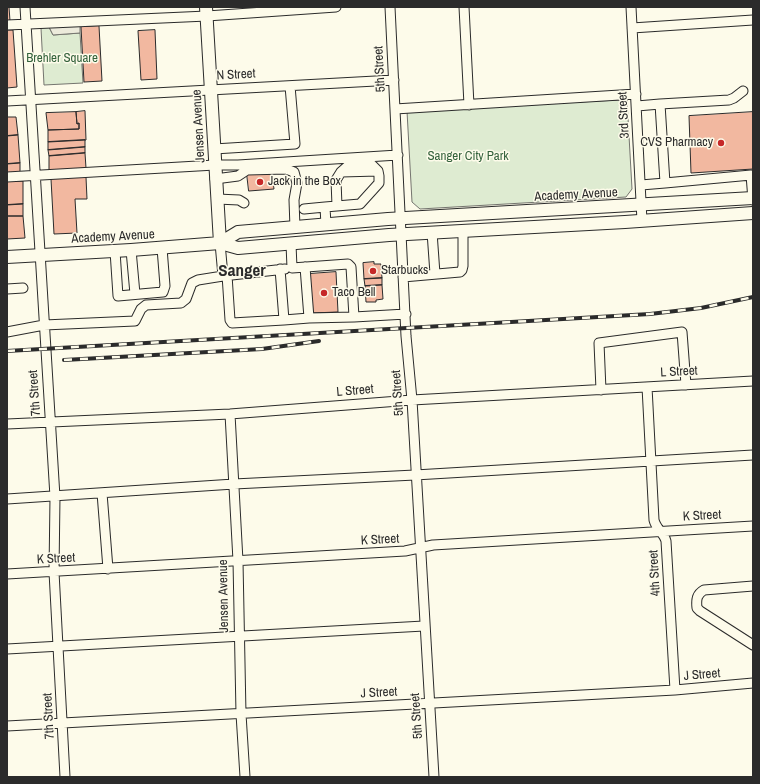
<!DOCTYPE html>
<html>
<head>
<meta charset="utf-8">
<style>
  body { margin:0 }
  #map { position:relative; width:760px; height:784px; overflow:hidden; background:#fdfbea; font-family:"Archivo Narrow",sans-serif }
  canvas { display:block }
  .frame { position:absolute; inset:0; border:8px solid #2b2b2b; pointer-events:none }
</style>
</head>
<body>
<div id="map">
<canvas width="760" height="784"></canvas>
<div class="frame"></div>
</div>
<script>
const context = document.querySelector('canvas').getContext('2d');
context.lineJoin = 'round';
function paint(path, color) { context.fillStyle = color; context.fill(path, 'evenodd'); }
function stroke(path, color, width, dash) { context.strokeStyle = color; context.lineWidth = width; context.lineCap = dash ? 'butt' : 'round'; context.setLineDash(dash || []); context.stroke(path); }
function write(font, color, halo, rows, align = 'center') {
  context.font = font + ' "Archivo Narrow",sans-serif'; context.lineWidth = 3; context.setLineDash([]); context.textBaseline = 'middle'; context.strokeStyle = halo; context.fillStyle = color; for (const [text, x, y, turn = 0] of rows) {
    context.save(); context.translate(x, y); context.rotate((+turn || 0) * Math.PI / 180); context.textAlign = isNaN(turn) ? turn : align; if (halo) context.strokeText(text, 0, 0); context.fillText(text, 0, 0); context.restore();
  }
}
const green = new Path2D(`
  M49,27L53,35L80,33L83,83L44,85L41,28Z
  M627,100L632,189L626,197L420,209L412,202L407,111Z`);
paint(green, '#deebd1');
stroke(green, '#74746e', 1);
const parking = new Path2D(`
  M80,26V33L53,35L49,27Z`);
paint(parking, '#eceadb');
stroke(parking, '#74746e', 1);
const building = new Path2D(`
  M7,7H9L10,21H7Z
  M99,26L102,81L84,82L81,27Z
  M7,30H13L17,87L7,88Z
  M155,30L157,79L141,80L138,31Z
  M85,111L86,140L48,142V130L79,129V123L77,124L76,112Z
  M76,112L77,124L79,123V129L48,130L46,113Z
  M753,112V169L691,173L689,116Z
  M7,117H16L18,135L7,136Z
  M18,135L20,163L7,164V136Z
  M85,140V147L48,150V142Z
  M85,147V153L49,156L48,150Z
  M85,153L86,168L49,171V156Z
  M20,163V173L7,174V164Z
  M247,174H272L274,189L249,191Z
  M86,177L87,199H75L77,233L54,234L51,179Z
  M7,181H23V204L7,205Z
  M23,204V216H7V205Z
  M7,216H23L25,238L7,239Z
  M374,262V264H381L382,278L364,279L363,263Z
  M336,272L338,312L311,313L309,274Z
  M382,278V285L365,286L364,279Z
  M382,285L383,299L376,300V302H366L365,286Z`);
paint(building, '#f2b8a0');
stroke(building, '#2b2b2b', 1);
const minor = new Path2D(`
  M25,7L55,497L54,572L65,777
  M390,7L406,336L412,400L434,777
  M464,7L469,105
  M631,7L642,221
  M7,25L207,16L336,7
  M632,28L753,20
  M743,91L734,98L729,100L660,104L665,183L751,175L753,200
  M7,101L394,80
  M637,106L660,104
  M395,109L636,94
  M214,149L295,144L290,86
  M341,172L378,171
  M7,177L215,165H238L398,155
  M215,179L238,176L247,170L286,169L294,172L297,183L294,200L295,228
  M641,185L665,183
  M217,199L239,200L244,203
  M304,209L325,207
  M326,225L325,207L360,204L379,183V176L378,171L371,164L349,165L341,172L336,180L337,206
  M432,232L435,274
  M291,244L292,268L348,264L351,267L354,317L406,314
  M131,250L135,294
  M115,251L118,296L163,292L165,286L162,248
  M280,269L284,320L309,318L305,267
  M227,275L230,320L232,323L284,320
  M223,276L285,269
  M403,277L460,272L462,270L463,266V230
  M7,289L23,288
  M309,318L354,317
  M7,332L44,325L135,321L141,309L146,305L181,303L186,299L192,283L198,280L223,276L220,243
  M647,387L654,520C656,529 664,533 666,541L675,690
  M601,390L599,343L682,332L686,385
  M230,414L238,561L241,714L245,777
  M7,424L230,414L412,400L753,381
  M102,493L108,569
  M7,499L234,484L415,475L753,455
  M7,574L405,551L433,545L753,526
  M753,586L704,590C697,594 696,599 697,608L700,611L753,645
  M7,649L424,626
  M7,726L675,690L753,683`);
const major = new Path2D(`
  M206,7L220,243
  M220,243L238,232L388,219L753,198
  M7,257L131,250L220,243L238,248L389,235L625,222L753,213`);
stroke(minor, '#2b2b2b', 11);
stroke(major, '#2b2b2b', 14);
stroke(minor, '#fdfbea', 9);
stroke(major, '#fdfbea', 12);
const rail = new Path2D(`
  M7,351L650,314L701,308L753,297
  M64,360L262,349L319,341`);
stroke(rail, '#2b2b2b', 4);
stroke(rail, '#fdfbea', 2.5, [8]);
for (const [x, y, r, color] of [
  [721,143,4,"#c62828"],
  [260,182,4,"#c62828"],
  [373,271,4,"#c62828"],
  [324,293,4,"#c62828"]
]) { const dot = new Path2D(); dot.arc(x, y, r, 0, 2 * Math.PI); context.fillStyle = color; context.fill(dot); stroke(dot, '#fdfbea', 1.5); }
write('13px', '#34623c', '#fdfbea', [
  ["Brehler Square",62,59],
  ["Sanger City Park",468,157]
]);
write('13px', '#2b2b2b', '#fdfbea', [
  ["5th Street",380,69,-93],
  ["N Street",236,75,-3],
  ["3rd Street",624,115,-93],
  ["Jensen Avenue",199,126,-93],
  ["Academy Avenue",576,195,-3],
  ["Academy Avenue",113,237,-3],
  ["L Street",679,372,-3],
  ["L Street",355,391,-5],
  ["7th Street",35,393,-94],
  ["5th Street",398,393,-94],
  ["K Street",702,516,-3],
  ["K Street",380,540,-3],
  ["K Street",56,559,-3],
  ["4th Street",655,573,-93],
  ["Jensen Avenue",224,596,-91],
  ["J Street",702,675,-5],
  ["J Street",379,693,-3],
  ["7th Street",49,716,-93],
  ["5th Street",417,716,-94]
]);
write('13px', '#2b2b2b', '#fdfbea', [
  ["CVS Pharmacy",713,143,"right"],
  ["Jack in the Box",268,182],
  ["Starbucks",381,271],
  ["Taco Bell",332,293]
], 'left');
write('bold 17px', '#2b2b2b', '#fdfbea', [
  ["Sanger",242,271]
]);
</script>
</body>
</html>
